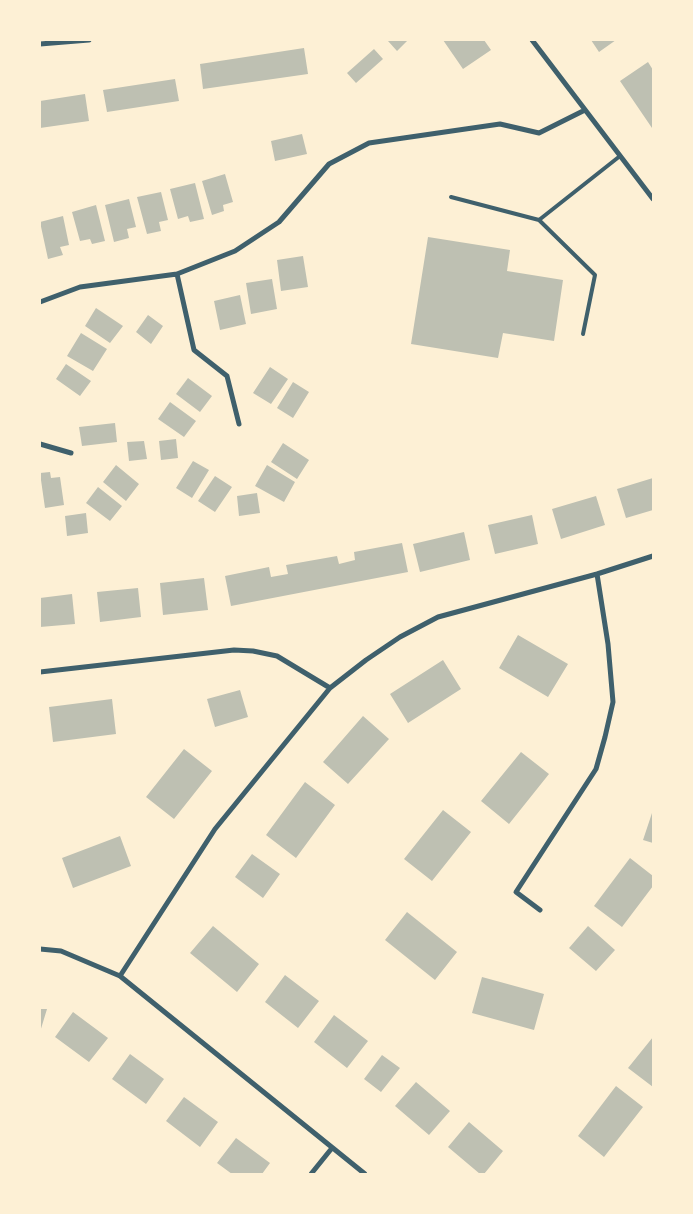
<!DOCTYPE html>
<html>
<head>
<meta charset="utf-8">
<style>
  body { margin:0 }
  #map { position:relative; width:693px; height:1214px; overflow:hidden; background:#fdf0d5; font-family:"Titillium Web",sans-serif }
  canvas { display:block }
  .frame { position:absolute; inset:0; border:41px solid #fdf0d5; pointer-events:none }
</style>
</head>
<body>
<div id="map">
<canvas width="693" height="1214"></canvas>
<div class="frame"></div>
</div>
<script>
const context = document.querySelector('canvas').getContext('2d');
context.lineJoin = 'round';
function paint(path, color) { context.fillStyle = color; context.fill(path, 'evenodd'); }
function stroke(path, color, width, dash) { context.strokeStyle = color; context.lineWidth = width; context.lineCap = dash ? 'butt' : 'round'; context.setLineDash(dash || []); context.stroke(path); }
paint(new Path2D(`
  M389,40H408L397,51L388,41Z
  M443,40H484L491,50L463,69Z
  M591,40H616L599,52Z
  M304,48L308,74L203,89L200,64Z
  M374,49L383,59L356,83L347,73Z
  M648,62L653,70V127L652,128L620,81Z
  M175,79L179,101L107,112L103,90Z
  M85,94L89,121L40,128V101Z
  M302,134L307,154L275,161L271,141Z
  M225,174L233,202L223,205L224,211L212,215L202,181Z
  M195,183L204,219L190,222L188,216L178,219L170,189Z
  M161,192L168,220L159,222L161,231L147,234L137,197Z
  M129,199L136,227L127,229L129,238L114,242L105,205Z
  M96,205L105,241L92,244L90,239L80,241L72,212Z
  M63,216L69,245L60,247L63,255L48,259L40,222Z
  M428,237L510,250L507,271L563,280L554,341L503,333L498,358L411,344Z
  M303,256L308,287L281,291L277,260Z
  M272,279L277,309L251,314L246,283Z
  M240,295L246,324L220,330L214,301Z
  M96,308L123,326L110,343L85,326Z
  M148,315L163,326L151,344L136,332Z
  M81,333L107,349L93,371L67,356Z
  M66,364L91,381L80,396L56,379Z
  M270,367L288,379L271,404L253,393Z
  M188,378L212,396L200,412L176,394Z
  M293,382L309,392L293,418L277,408Z
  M170,402L196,421L184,437L158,419Z
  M115,423L117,442L82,446L79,427Z
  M176,439L178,458L161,460L159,441Z
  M144,441L147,459L129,461L127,442Z
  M283,443L309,460L297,479L271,462Z
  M193,461L209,470L192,498L176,488Z
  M116,465L139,484L126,501L103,482Z
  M267,465L295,482L284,502L255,486Z
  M50,472L51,478L60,477L64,505L45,508L40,473Z
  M215,476L232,487L215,512L198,501Z
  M653,478V510L626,518L617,489Z
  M98,487L122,506L110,521L86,503Z
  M257,493L260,513L239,516L237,496Z
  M596,496L605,525L561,539L552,509Z
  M86,513L88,533L67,536L65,516Z
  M532,515L538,544L495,554L488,525Z
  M464,532L470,560L420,572L413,544Z
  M402,543L408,572L231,606L225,576L269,567L271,577L288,574L286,565L337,556L339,564L355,560L354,552Z
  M204,578L208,610L163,615L160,583Z
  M138,588L141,617L100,622L97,592Z
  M72,594L75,624L40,627V598Z
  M518,635L568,664L548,697L499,668Z
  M443,660L461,689L408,723L390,694Z
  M240,690L248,717L215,727L207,699Z
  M112,699L116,734L53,742L49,707Z
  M363,716L389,739L348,784L323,762Z
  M184,749L212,771L174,819L146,797Z
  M521,752L549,774L509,824L481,801Z
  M305,782L335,805L296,858L266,835Z
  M443,810L471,832L432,881L404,859Z
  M653,810V843L643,840Z
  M120,836L131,866L73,888L62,858Z
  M252,854L280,874L263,898L235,877Z
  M630,858L653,876V886L622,927L594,906Z
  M407,912L457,952L435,980L385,940Z
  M213,926L259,964L237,992L190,953Z
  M588,926L615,950L596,971L569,948Z
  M285,975L319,1001L298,1028L265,1002Z
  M482,977L544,994L534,1030L472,1013Z
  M40,1009H47L40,1032Z
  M73,1012L108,1038L89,1062L55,1037Z
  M334,1015L368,1041L347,1068L314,1042Z
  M653,1037V1087L628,1068Z
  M130,1054L164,1079L146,1104L112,1079Z
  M382,1055L400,1068L381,1092L364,1079Z
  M416,1082L450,1111L429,1135L395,1106Z
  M616,1086L643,1107L604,1157L578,1136Z
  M184,1097L218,1122L200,1147L166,1121Z
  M469,1122L503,1151L484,1174H480L448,1147Z
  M236,1138L270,1163L262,1174H232L217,1163Z`), '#bec0b2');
stroke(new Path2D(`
  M451,197L539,220L620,156
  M539,220L595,275L583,334`), '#3f606c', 4);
stroke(new Path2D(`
  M532,40L653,199
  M40,44L89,40
  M177,274L194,350L227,376L239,424
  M40,302L80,287L177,274L235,251L279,222L329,164L369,143L500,124L539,133L585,110
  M40,444L71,453
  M40,672L234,650L253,651L277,656L330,688
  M540,910L516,892L596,769L605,737L613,702L608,644L597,574
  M40,949L61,951L120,976L365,1174
  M120,976L215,829L330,688L366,660L400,637L438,617L597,574L653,556
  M311,1174L332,1148`), '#3f606c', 5);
</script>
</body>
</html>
